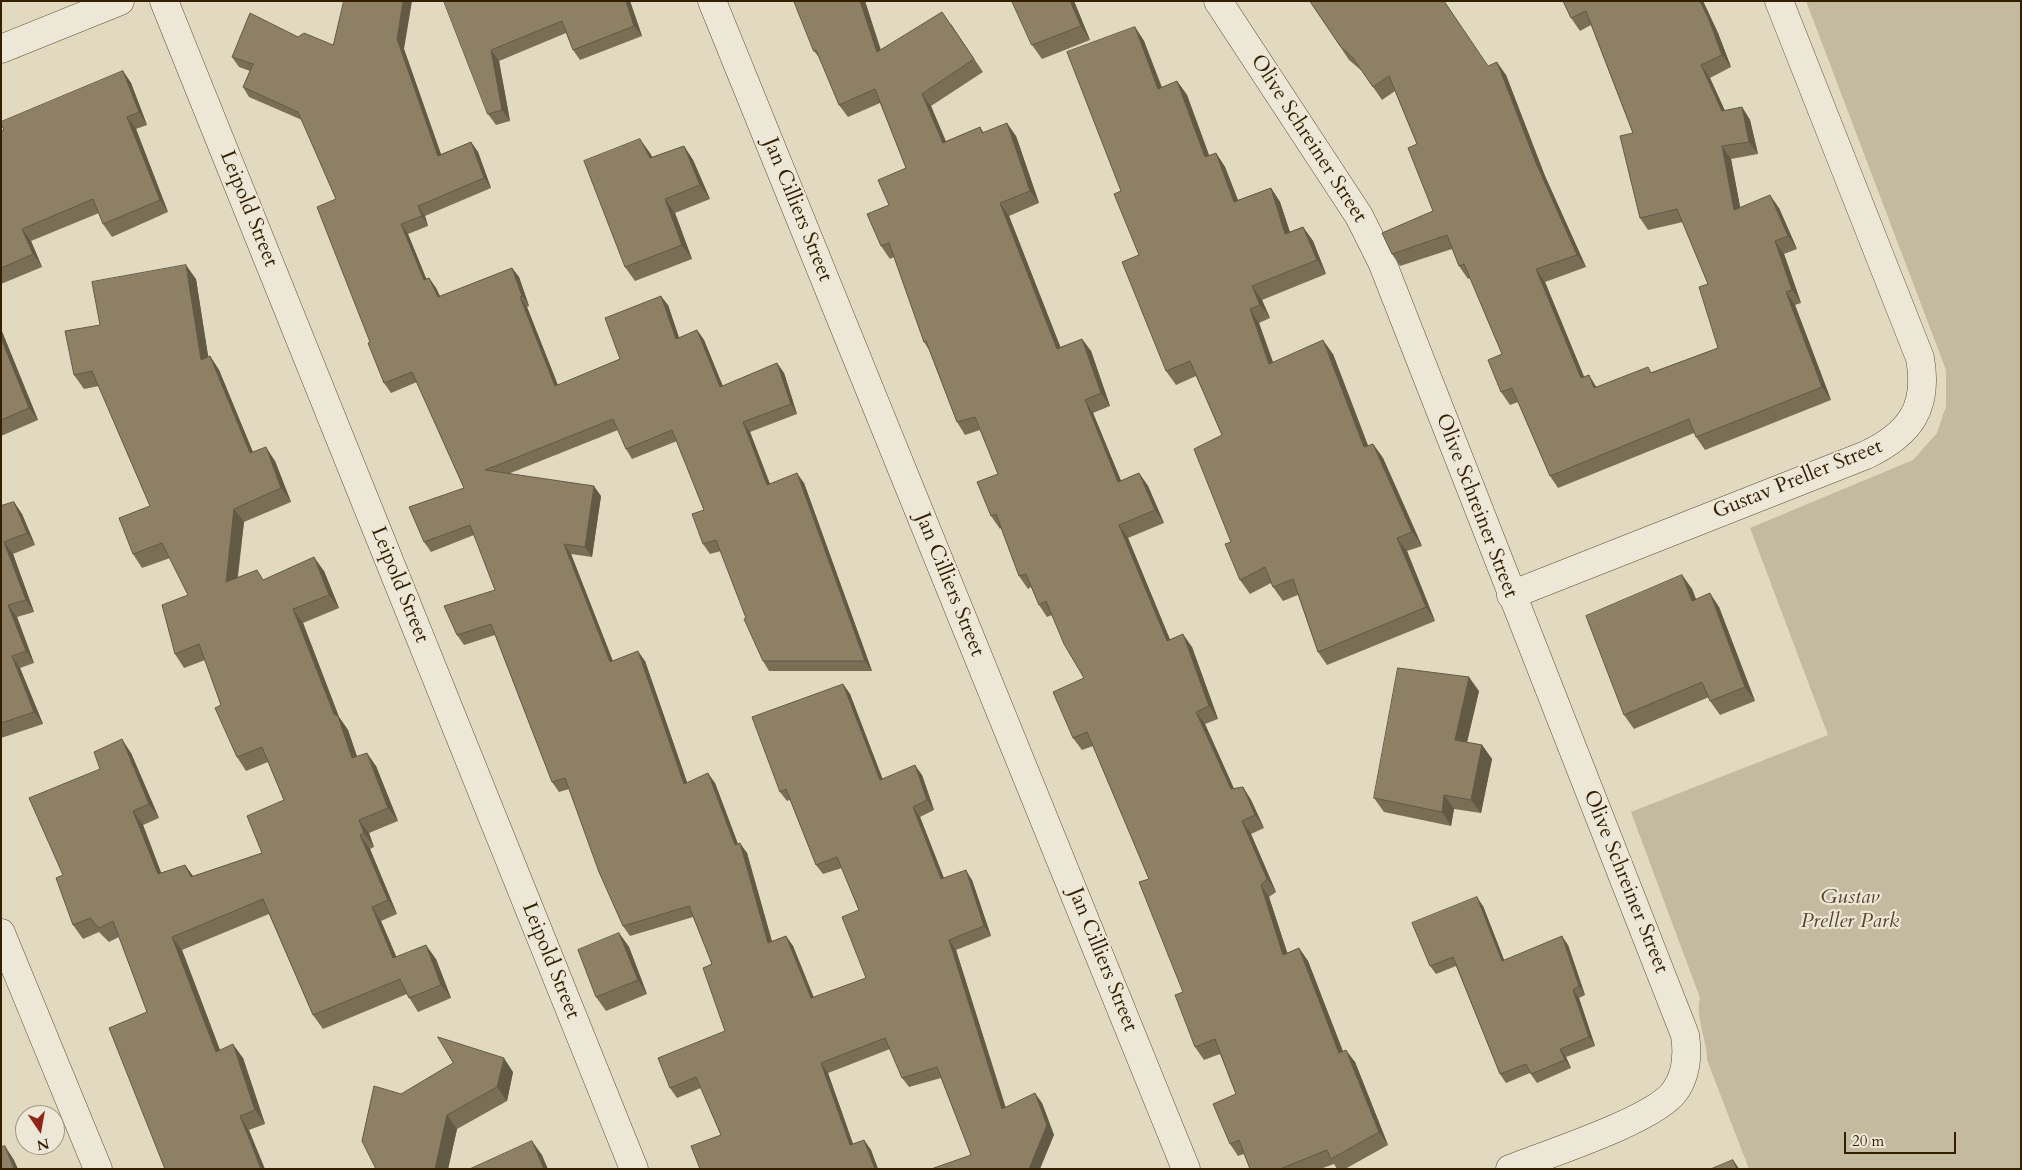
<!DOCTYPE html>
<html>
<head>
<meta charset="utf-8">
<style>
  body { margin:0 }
  #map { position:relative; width:2022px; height:1170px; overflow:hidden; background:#e1dac0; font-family:Cardo,serif }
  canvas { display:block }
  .frame { position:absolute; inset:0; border:2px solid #341f00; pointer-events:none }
  .north { position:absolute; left:15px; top:1105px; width:50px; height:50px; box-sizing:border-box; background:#ece7d6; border:1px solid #a29780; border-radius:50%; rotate:168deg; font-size:14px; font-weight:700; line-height:20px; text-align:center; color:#341f00 }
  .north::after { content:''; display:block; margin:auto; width:18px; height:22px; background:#8f2418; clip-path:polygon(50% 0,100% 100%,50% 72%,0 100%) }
  .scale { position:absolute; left:1844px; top:1132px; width:112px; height:22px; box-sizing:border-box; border:2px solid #341f00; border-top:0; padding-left:6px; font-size:15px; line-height:18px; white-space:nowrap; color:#341f00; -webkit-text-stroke:4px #ece7d6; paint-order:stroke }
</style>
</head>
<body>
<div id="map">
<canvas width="2022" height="1170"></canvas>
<div class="frame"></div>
<div class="north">N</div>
<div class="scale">20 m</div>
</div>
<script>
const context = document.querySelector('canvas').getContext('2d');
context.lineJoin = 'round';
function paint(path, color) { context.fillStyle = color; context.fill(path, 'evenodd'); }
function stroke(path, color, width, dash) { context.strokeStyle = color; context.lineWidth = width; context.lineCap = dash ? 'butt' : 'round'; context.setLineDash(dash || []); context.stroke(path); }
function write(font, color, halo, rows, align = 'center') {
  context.font = font + ' Cardo,serif'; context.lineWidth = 4.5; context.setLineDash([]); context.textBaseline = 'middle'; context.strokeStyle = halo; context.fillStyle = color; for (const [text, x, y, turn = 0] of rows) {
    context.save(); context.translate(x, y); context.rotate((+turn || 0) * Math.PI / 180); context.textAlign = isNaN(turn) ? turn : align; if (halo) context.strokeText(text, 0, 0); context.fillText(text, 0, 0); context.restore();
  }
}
paint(new Path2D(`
  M1806,1H2021L2020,1169H1749L1707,1060C1707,1040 1695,1017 1700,998L1631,812L1828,735L1750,528L1913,460L1937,433L1946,406V370Z`), '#c4ba9f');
const minor = new Path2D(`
  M164,1L634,1169
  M712,1L1186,1169
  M1218,1L1359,216L1382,262L1685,1035C1688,1055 1687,1074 1675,1091C1655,1120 1547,1154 1510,1169
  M1,49L120,1
  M1511,595L1866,455C1910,434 1929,408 1920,358L1779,1
  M1,933L98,1169`);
stroke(minor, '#5f4e30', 29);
stroke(minor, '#ece7d6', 28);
paint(new Path2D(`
  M630,1L642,36L580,60L573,50L566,33L499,61L510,121L496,125L488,114L456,2Z
  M794,1H865L881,50L951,24L983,72L931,106L946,141L980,127L984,133L1016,136L1039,203L1009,216L1060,347L1082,339L1091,351L1110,406L1093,413L1121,481L1139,473L1148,486L1164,523L1128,538L1170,640L1192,647L1218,719L1205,724L1234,789L1243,787L1251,800L1264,828L1251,834L1276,892L1269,897L1287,953L1299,948L1308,961L1343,1051L1355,1062L1388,1145L1345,1169H1337L1334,1164L1320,1169H1250L1244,1154L1238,1156L1230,1144L1236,1094L1220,1054L1204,1060L1195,1047L1183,992L1149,879L1093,746L1082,750L1073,738L1084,678L1052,615L1047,617L1039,605L1031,587L1028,589L1019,576L1001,528L1000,529L991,516L998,474L980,430L965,435L957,422L929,350L924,342L894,257L890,259L881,246L889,205L906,168L880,103L848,117L839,105L821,60L814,51Z
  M1012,1H1074L1090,40L1042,59L1032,45Z
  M1310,1L1488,66L1506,75L1545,176L1586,267L1545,282L1584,377L1597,387L1652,372L1718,348L1708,284L1683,222L1648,230L1640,218L1633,133L1591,25L1580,31L1571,18L1563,1H1703L1718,33L1731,67L1710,78L1725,111L1742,107L1750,120L1758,154L1731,159L1740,207L1779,208L1797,249L1784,254L1801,303L1795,305L1831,400L1705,450L1696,437L1694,433L1558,488L1550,476L1518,402L1510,405L1501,392L1502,354L1470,278L1468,279L1459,266L1452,249L1400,266L1392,254L1433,211L1417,144L1395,91L1382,100L1362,71L1349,60Z
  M1135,27L1144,41L1162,87L1177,81L1187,95L1209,156L1216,153L1225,167L1238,200L1271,188L1280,202L1290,232L1303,227L1313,241L1326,274L1262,300L1270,318L1259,323L1273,362L1333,354L1368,446L1373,444L1383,458L1422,546L1407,551L1435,621L1327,665L1318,652L1298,595L1283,601L1273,587L1271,583L1250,594L1240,580L1231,542L1222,435L1196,376L1176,385L1166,371L1139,255L1121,191Z
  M298,37L333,45L404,49L441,154L471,142L478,152L491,188L425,216L428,226L408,234L426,279L429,278L436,288L440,296L512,268L519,277L529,306L527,307L558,385L620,359L668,305L679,338L697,330L704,340L723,386L777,363L784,373L797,414L750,432L770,484L804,483L872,671H769L763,661L721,551L710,554L703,544L704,510L677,441L632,459L626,449L618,430L508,474L601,496L592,557L571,554L613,661H645L687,782L715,783L738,844L747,853L772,941L786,936L793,946L814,998L866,978L859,910L842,868L823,874L816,865L790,800L787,801L780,792L843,684L850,694L882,779L922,775L934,810L920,817L944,878L972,880L991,936L956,950L1006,1108L1042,1103L1054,1135L971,1155L941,1078L909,1087L902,1078L890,1049L828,1073L853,1144L864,1140L871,1150L878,1169H700L721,1135L701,1088L677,1098L670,1088L725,1031L712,964L693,917L630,936L623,926L569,789L559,792L552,782L495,635L464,645L457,635L495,590L474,535L431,552L424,542L464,488L417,382L391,393L384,383L370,342L336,199L302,120L249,97L243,87L250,71L239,67L232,57Z
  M123,71L131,83L147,125L136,129L168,212L112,237L103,224L99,213L31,241L42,267L1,284V131Z
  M684,146L693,160L710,199L675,213L692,259L635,281L625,267L650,153L652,157Z
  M196,279L208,357L210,356L219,370L253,452L275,461L291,502L244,522L238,577L264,580L324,571L339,608L303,623L339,717L348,730L357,756L376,766L398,821L369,833L374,847L370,849L397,914L381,921L396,957L436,959L451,998L418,1012L407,994L323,1029L313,1015L269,914L182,950L220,1050L243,1058L265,1124L249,1130L147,1012L119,937L109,942L99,932L83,939L73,925L63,875L100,769L131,753L159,818L143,825L161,873L185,865L193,876L262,853L284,800L268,762L246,771L237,757L221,705L205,660L184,668L175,654L188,595L170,558L142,568L133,554L150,506L99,386L84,389L74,375L100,325Z
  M1,329L38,420L1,436Z
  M14,502L22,514L35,545L13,554L34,612L17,617L34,663L20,668L43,724L1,738V506Z
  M1682,575L1692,589L1696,599L1719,607L1755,701L1720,715L1710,701L1709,697L1634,729L1624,715Z
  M1479,691L1467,743L1482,745L1492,759L1481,813L1454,809L1451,826L1384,812L1374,798Z
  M1483,906L1504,960L1568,945L1585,995L1579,998L1595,1046L1566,1057L1571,1068L1537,1083L1530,1073L1506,1083L1500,1074L1456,966L1436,974L1430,966Z
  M619,933L629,947L647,994L606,1011L596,997Z
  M513,1072L507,1101L457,1129L448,1169H376L401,1094Z`), '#7a6e56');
paint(new Path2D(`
  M403,1H412L404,49L445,166L438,156L397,39Z
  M626,1H630L642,36L634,26Z
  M860,1H865L885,65L877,52Z
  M1070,1H1074L1090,40L1081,26Z
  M1700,1H1703L1718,33L1731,67L1722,55Z
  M1135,27L1144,41L1167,103L1158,89Z
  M491,50L499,61L510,121L502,110Z
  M1497,62L1506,75L1545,176L1586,267L1577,255L1536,163Z
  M1701,65L1710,78L1731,124L1722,111Z
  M123,71L131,83L147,125L139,112Z
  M1177,81L1187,95L1215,171L1205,157Z
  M922,94L931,106L951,155L943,143Z
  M1742,107L1750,120L1758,154L1749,142Z
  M127,117L136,129L168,212L160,200Z
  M1007,123L1016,136L1039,203L1030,191Z
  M640,139L650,153L660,172L650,158Z
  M471,142L478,152L491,188L484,178Z
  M684,146L693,160L710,199L700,185Z
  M1722,146L1731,159L1743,222L1734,210Z
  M1216,153L1225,167L1244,216L1234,202Z
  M1271,188L1280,202L1295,248L1285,234Z
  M1770,195L1779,208L1797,249L1788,236Z
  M665,199L675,213L692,259L682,245Z
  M1000,203L1009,216L1066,361L1057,349Z
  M418,206L425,216L428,226L422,216Z
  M401,224L408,234L431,290L424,280Z
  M1303,227L1313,241L1326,274L1317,260Z
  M22,229L31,241L42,267L33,254Z
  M1775,241L1784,254L1801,303L1792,290Z
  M186,265L196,279L211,374L201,360Z
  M512,268L519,277L529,306L522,296Z
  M1536,269L1545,282L1590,391L1581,378Z
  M429,278L436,288L445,307L438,297Z
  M1252,286L1262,300L1270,318L1260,305Z
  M1786,292L1795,305L1831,400L1822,387Z
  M661,296L668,305L683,349L676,339Z
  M520,297L527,307L562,396L555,386Z
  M1250,309L1259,323L1278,377L1269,364Z
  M1,329L38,420L29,408L1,338Z
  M697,330L704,340L727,397L720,387Z
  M1082,339L1091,351L1110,406L1101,393Z
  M1323,340L1333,354L1374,461L1364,447Z
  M210,356L219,370L259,467L250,453Z
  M777,363L784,373L797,414L791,404Z
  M1589,375L1597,388H1594Z
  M1085,400L1093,413L1127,495L1118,482Z
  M743,422L750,432L774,495L767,485Z
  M1373,444L1383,458L1422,546L1412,532Z
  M266,447L275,461L291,502L281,488Z
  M797,473L804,483L872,671L865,661Z
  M1139,473L1148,486L1164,523L1155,510Z
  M594,486L601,496L592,557L585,547Z
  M14,502L22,514L35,545L27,533Z
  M234,509L244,522L235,595L226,582Z
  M1119,525L1128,538L1176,654L1167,641Z
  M1397,538L1407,551L1435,621L1426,607Z
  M4,542L13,554L34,612L26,600Z
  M564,544L571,554L617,672L610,662Z
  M314,557L324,571L339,608L329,595Z
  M1682,575L1692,589L1702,615L1692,601Z
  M1710,593L1719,607L1755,701L1745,687Z
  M8,605L17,617L34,663L26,651Z
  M293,609L303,623L339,717L348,730L362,772L352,758L334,714Z
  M1183,634L1192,647L1218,719L1209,706Z
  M638,651L645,661L691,794L684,784Z
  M12,656L20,668L43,724L34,712Z
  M1469,677L1479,691L1464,754L1455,740Z
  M843,684L850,694L887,790L880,780Z
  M1196,712L1205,724L1240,802L1231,789Z
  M122,739L131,753L159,818L149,804Z
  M1482,745L1492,759L1481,813L1471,800Z
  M367,753L376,766L398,821L388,808Z
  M915,765L922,775L934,810L927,800Z
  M708,773L715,783L742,855L735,845Z
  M1243,787L1251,800L1264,828L1255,815Z
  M1444,795L1454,809L1451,826L1442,812Z
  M913,807L920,817L948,889L941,879Z
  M133,811L143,825L167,888L158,874Z
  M359,820L369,833L374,847L364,833Z
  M1242,821L1251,834L1276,892L1267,879Z
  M360,835L370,849L397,914L388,900Z
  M740,843L747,853L775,953L768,943Z
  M185,865L195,879L191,877Z
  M966,870L972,880L991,936L984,926Z
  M1261,885L1269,897L1292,967L1283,955Z
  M1477,897L1483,906L1508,970L1502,961Z
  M372,907L381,921L403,972L393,958Z
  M619,933L629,947L647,994L638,980Z
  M786,936L793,946L818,1008L811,998Z
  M1562,936L1568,945L1585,995L1579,986Z
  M172,937L182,950L226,1066L216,1052Z
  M949,940L956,950L1009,1119L1002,1109Z
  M426,945L436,959L451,998L441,985Z
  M1299,948L1308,961L1348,1065L1339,1053Z
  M1573,990L1579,998L1595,1046L1589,1037Z
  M233,1044L243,1058L265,1124L255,1110Z
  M1560,1049L1566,1057L1571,1068L1565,1060Z
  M1346,1050L1355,1062L1388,1145L1379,1132Z
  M504,1058L513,1072L507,1101L497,1087Z
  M821,1063L828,1073L857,1155L850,1145Z
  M1035,1093L1042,1103L1054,1135L1040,1169H1029Z
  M447,1115L457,1129L448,1169H435Z
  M240,1116L249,1130L265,1169H261Z
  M864,1140L871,1150L878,1169H875Z
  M532,1141L542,1155L548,1169H544Z
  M5,1146L14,1160L18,1169H14Z
  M1733,1160L1738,1167L1739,1169H1737Z`), '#635a46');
const building = new Path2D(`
  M344,1H403L397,39L438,156L471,142L484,178L418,206L422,216L401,224L424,280L429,278L438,297L512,268L522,296L520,297L555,386L620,359L605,318L661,296L676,339L697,330L720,387L777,363L791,404L743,422L767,485L797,473L865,661H763L744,619L746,618L716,540L703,544L692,514L704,510L672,430L626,449L613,419L485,470L594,486L585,547L564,544L610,662L638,651L684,784L708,773L735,845L740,843L768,943L786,936L811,998L866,978L842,917L859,910L837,857L816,865L786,789L780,792L752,717L843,684L880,780L915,765L927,800L913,807L941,879L966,870L984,926L949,940L1002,1109L1035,1093L1047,1125L1029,1169H931L971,1155L937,1067L902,1078L885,1038L821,1063L850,1145L864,1140L875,1169H700L691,1146L721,1135L696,1077L670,1088L658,1058L725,1031L703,968L712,964L689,906L623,926L599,872L565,778L552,782L491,624L457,635L444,606L495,590L470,525L424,542L409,507L464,488L412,372L384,383L368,343L370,342L317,207L336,199L298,112L243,87L253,64L232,57L250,13L298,37L304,33L333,45Z
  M444,1H453L456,2V1H626L634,26L573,50L562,21L491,50L502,110L488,114Z
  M794,1H860L877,52L942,12L974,59L922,94L943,143L980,127L982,133L1007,123L1030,191L1000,203L1057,349L1082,339L1101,393L1085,400L1118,482L1139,473L1155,510L1119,525L1167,641L1183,634L1209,706L1196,712L1231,789L1243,787L1255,815L1242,821L1267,879L1261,885L1283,955L1299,948L1339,1053L1346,1050L1379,1132L1331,1159L1327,1150L1280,1169H1250L1239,1140L1230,1144L1213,1104L1236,1094L1215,1039L1195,1047L1175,995L1183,992L1139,882L1149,879L1087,732L1073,738L1053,692L1084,678L1064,644L1046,601L1039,605L1026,574L1019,576L996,514L991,516L977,482L998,474L975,417L957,422L926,341L924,342L889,243L881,246L867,214L889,205L878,180L906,168L875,89L839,105L816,50L814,51Z
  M1012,1H1070L1081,26L1032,45Z
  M1310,1H1444L1488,66L1497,62L1536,163L1577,255L1536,269L1581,378L1589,375L1594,388L1648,367L1651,373L1718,348L1699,287L1708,284L1677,209L1640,218L1620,136L1633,133L1586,11L1571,18L1563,1H1700L1709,20L1722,55L1701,65L1722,111L1742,107L1749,142L1722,146L1734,210L1770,195L1788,236L1775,241L1792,290L1786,292L1822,387L1696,437L1689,419L1550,476L1512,388L1501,392L1488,360L1502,354L1464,264L1459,266L1447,235L1392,254L1382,233L1433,211L1408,148L1417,144L1389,76L1373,87L1353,58L1341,47Z
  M1135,27L1158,89L1177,81L1205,157L1216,153L1234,202L1271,188L1285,234L1303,227L1317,260L1252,286L1260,305L1250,309L1269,364L1323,340L1364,447L1373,444L1412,532L1397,538L1426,607L1318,652L1293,579L1273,587L1265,567L1240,580L1225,544L1231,542L1194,449L1222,435L1190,361L1166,371L1122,262L1139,255L1114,194L1121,191L1067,52Z
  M123,71L139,112L127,117L160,200L103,224L93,199L22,229L33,254L1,268V131L4,130L1,124V122Z
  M640,139L650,158L684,146L700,185L665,199L682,245L625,267L584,161Z
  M186,265L201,360L210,356L250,453L266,447L281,488L234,509L226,582L257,570L263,580L314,557L329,595L293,609L334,714L338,716L352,758L367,753L388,808L359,820L364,833L360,835L388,900L372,907L393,958L426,945L441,985L409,998L400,979L313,1015L263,899L172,937L216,1052L233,1044L255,1110L240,1116L261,1169H165L109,1028L147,1012L113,921L99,928L90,918L73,925L56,878L63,875L29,798L100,769L94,752L122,739L149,804L133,811L158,874L185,865L191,877L262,853L247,816L284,800L262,747L237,757L215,708L221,705L199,644L175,654L162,605L188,595L162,543L133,554L119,518L150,506L92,371L74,375L65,331L100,325L92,282Z
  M1,338L29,408L1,420Z
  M14,502L27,533L4,542L26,600L8,605L26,651L12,656L34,712L1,723V506Z
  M1682,575L1692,601L1710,593L1745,687L1710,701L1702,682L1624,715L1586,616Z
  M1398,668L1469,677L1455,740L1482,745L1471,800L1444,795L1442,812L1374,798Z
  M1477,897L1502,961L1562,936L1579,986L1573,990L1589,1037L1560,1049L1565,1060L1531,1074L1526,1064L1500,1074L1453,957L1430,966L1412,923Z
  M619,933L638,980L596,997L578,950Z
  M438,1037L504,1058L497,1087L447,1115L435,1169H376L362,1141L374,1086L401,1094L453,1063Z
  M532,1141L544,1169H470Z
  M5,1146L14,1169H1V1147Z
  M1733,1160L1737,1169H1711Z`);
paint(building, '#8e8064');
stroke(building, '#635a46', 1);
write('21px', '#341f00', '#ece7d6', [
  ["Olive Schreiner Street",1308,139,57],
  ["Leipold Street",248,209,68],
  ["Jan Cilliers Street",797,210,68],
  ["Gustav Preller Street",1798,480,-22],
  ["Olive Schreiner Street",1476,506,69],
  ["Leipold Street",399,585,68],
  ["Jan Cilliers Street",949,585,68],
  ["Olive Schreiner Street",1625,882,68],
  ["Jan Cilliers Street",1102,960,68],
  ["Leipold Street",550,961,68]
]);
write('italic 21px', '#584628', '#ece7d6', [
  ["Gustav",1850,898],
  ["Preller Park",1850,922]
]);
</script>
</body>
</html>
